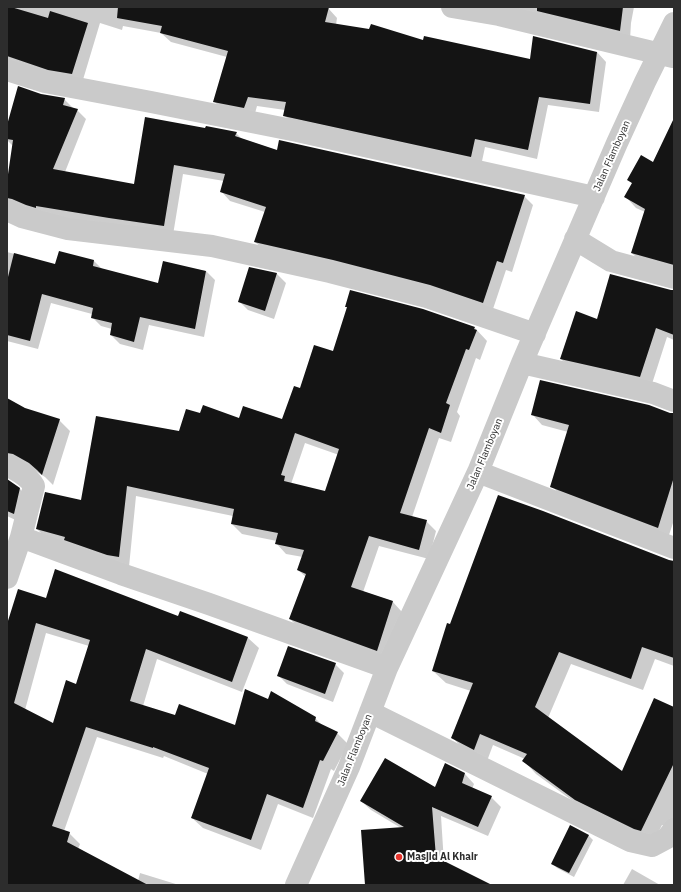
<!DOCTYPE html>
<html>
<head>
<meta charset="utf-8">
<style>
  body { margin:0 }
  #map { position:relative; width:681px; height:892px; overflow:hidden; background:#fff; font-family:"IBM Plex Sans",sans-serif }
  canvas { display:block }
  .frame { position:absolute; inset:0; border:8px solid #2d2d2d; pointer-events:none }
</style>
</head>
<body>
<div id="map">
<canvas width="681" height="892"></canvas>
<div class="frame"></div>
</div>
<script>
const context = document.querySelector('canvas').getContext('2d');
context.lineJoin = 'round';
function paint(path, color) { context.fillStyle = color; context.fill(path, 'evenodd'); }
function stroke(path, color, width, dash) { context.strokeStyle = color; context.lineWidth = width; context.lineCap = dash ? 'butt' : 'round'; context.setLineDash(dash || []); context.stroke(path); }
function write(font, color, halo, rows, align = 'center') {
  context.font = font + ' "IBM Plex Sans",sans-serif'; context.lineWidth = 4; context.setLineDash([]); context.textBaseline = 'middle'; context.strokeStyle = halo; context.fillStyle = color; for (const [text, x, y, turn = 0] of rows) {
    context.save(); context.translate(x, y); context.rotate((+turn || 0) * Math.PI / 180); context.textAlign = isNaN(turn) ? turn : align; if (halo) context.strokeText(text, 0, 0); context.fillText(text, 0, 0); context.restore();
  }
}
paint(new Path2D(`
  M7,7H323L328,8L337,18L336,25L423,42L531,60L597,52L606,62L599,112L548,105L537,159L485,147L481,166L294,125L284,115L285,110L257,106L254,117L223,111L214,101L227,57L171,42L161,33L123,26L122,30L100,23L82,83L7,62Z
  M490,7H634L631,23L630,40Z
  M41,95L64,99L74,109L77,110L86,119L65,172L135,185L206,129L236,133L243,140L278,152L524,196L533,205L512,272L506,270L492,312L265,251L255,242L265,212L230,201L221,191L224,181L183,174L173,235L45,215L7,199V187L13,146L7,140V129Z
  M674,120V272L642,264L632,253L645,212L636,208L626,197L633,184L629,180L653,163Z
  M7,252L56,265L59,252L94,261L102,269L159,284L163,263L206,271L215,280L204,337L149,325L143,350L120,344L111,335L112,329L101,326L92,317V314L51,303L38,349L7,341Z
  M250,268L277,274L286,283L274,319L248,310L239,301Z
  M674,291V340L667,337L651,387L571,369L561,359L598,320Z
  M346,306L474,327L487,341L480,360L476,358L457,412L460,416L451,442L439,438L412,517L426,521L436,531L429,559L379,546L363,592L392,601L402,612L387,660L300,629L290,619L306,577L298,570L303,557L286,554L276,543L277,541L242,534L232,524L233,516L136,496L129,567L47,539L37,529L82,502L179,432L201,414L240,419L283,421L301,389L333,352L348,308ZM305,443L339,455L326,492L291,484Z
  M7,399L24,409L59,420L70,431L53,485L45,477L24,464L7,469Z
  M532,414H674V520L668,538L562,497L552,486L568,432L542,425Z
  M7,481L20,489L31,500L24,524L7,516Z
  M674,562V666L655,659L643,690L571,664L548,718L623,773L674,708V831L662,825L653,843L588,812L536,774L524,761L525,759L493,745L487,761L465,751L453,738L471,691L446,683L433,671L451,626Z
  M47,599L178,618L180,612L248,638L259,648L242,692L157,659L143,706L175,716L236,726L268,701L315,718L324,727L337,733L348,744L334,771L331,769L313,818L278,804L261,850L203,828L192,818L208,774L164,756L163,758L97,737L64,831L69,833L80,844L78,849L138,881L140,873L179,885H7V627ZM46,633L89,646L77,685L54,725L25,710Z
  M335,664L344,673L333,702L287,684L278,675Z
  M465,774L474,784L472,789L491,797L501,807L488,836L441,816L444,863L490,885H366L401,828L371,810L361,801L435,788Z
  M588,835L593,840L574,877L557,868L553,864Z
  M632,869L660,885H623Z`), '#0003');
paint(new Path2D(`
  M7,7H11L48,18L50,11L88,23L72,74L48,70L7,56Z
  M118,7H329L325,22L369,29L371,24L423,40L424,36L530,59L533,36L597,52L590,104L539,97L528,150L475,139L471,157L283,116L286,102L248,97L244,108L213,102L228,51L160,33L162,26L117,18Z
  M537,7H623L620,31L537,11Z
  M18,86L41,94L65,98L63,105L78,109L53,169L134,184L145,117L205,128L206,126L237,132L235,136L277,150L279,140L525,195L503,263L497,261L483,303L430,285L333,260L254,242L266,207L220,192L225,174L174,165L164,226L109,218L36,206V208L26,205L12,199L7,198V181L13,140L7,139V125Z
  M674,118V265L631,253L645,209L624,197L632,183L627,180L641,155L653,162Z
  M59,251L94,260L93,266L158,283L163,261L206,271L195,329L140,317L134,342L110,335L112,323L91,318L93,308L42,294L30,341L7,335V281L14,253L55,264Z
  M249,267L277,273L265,311L238,302Z
  M610,274L671,290H674V335L656,328L640,377L560,359L576,311L597,319Z
  M350,290L423,309L475,327L474,329L477,330L469,350L466,349L446,403L450,405L441,433L429,428L400,513L427,520L419,550L369,536L351,587L393,601L377,651L289,619L306,574L297,570L304,550L275,544L278,533L231,524L234,509L127,486L119,557L107,555L64,540L65,537L36,529L45,492L81,500L96,416L179,431L186,409L200,413L203,405L239,418L243,406L282,419L294,386L300,388L314,345L333,351L347,307H345ZM295,433L339,449L325,491L284,481L285,476L281,475Z
  M540,380L649,405L670,413H674V477L658,528L550,487L569,425L531,415Z
  M7,398L25,408L60,419L42,475L37,470L29,463L13,454L7,453Z
  M7,479L20,488L14,514L7,511Z
  M498,495L543,511L669,560L674,561V658L642,647L631,679L559,652L535,707L622,771L654,698L674,707V763L641,831L634,829L575,800L522,761L527,754L480,734L474,750L451,738L473,683L432,671L447,623L450,624Z
  M55,569L178,616L180,611L248,637L232,682L146,649L130,701L175,715L179,704L235,725L245,689L268,699L271,691L316,717L315,721L338,732L323,761L320,760L303,808L267,794L251,840L191,818L209,768L153,747V748L86,727L52,826L70,832L67,842L148,885H7V624L18,589L46,598ZM36,623L90,640L76,684L66,680L53,723L14,703Z
  M288,646L336,663L325,694L277,676Z
  M385,758L435,787L445,763L465,773L462,783L492,796L478,827L432,807L436,857L492,885H365L361,830L404,827L360,801Z
  M570,825L589,835L569,873L551,864Z`), '#141414');
stroke(new Path2D(`
  M452,7L499,15L673,57
  M7,70L45,82L151,102L297,131L594,197
  M7,210L22,217L68,229L212,246L330,272L427,297L535,334
  M575,239L611,261L674,278
  M522,363L653,393L674,401
  M7,465C17,471 29,476 34,486L21,537L7,578
  M478,472L674,548
  M21,537L121,574L209,604L387,668
  M370,712L630,841L652,846L667,838L674,829
  M296,885L349,767L387,668L478,472L522,363L617,143L645,82L674,23`), '#cacaca', 22);
for (const [x, y, r, color] of [
  [399,857,4,"#e6352d"]
]) { const dot = new Path2D(); dot.arc(x, y, r, 0, 2 * Math.PI); context.fillStyle = color; context.fill(dot); stroke(dot, '#fff', 1.5); }
write('10px', '#2d2d2d', '#fff', [
  ["Jalan Flamboyan",612,156,-66],
  ["Jalan Flamboyan",485,454,-67],
  ["Jalan Flamboyan",355,750,-68]
]);
write('bold 10px', '#2d2d2d', '#fff', [
  ["Masjid Al Khair",407,857]
], 'left');
</script>
</body>
</html>
